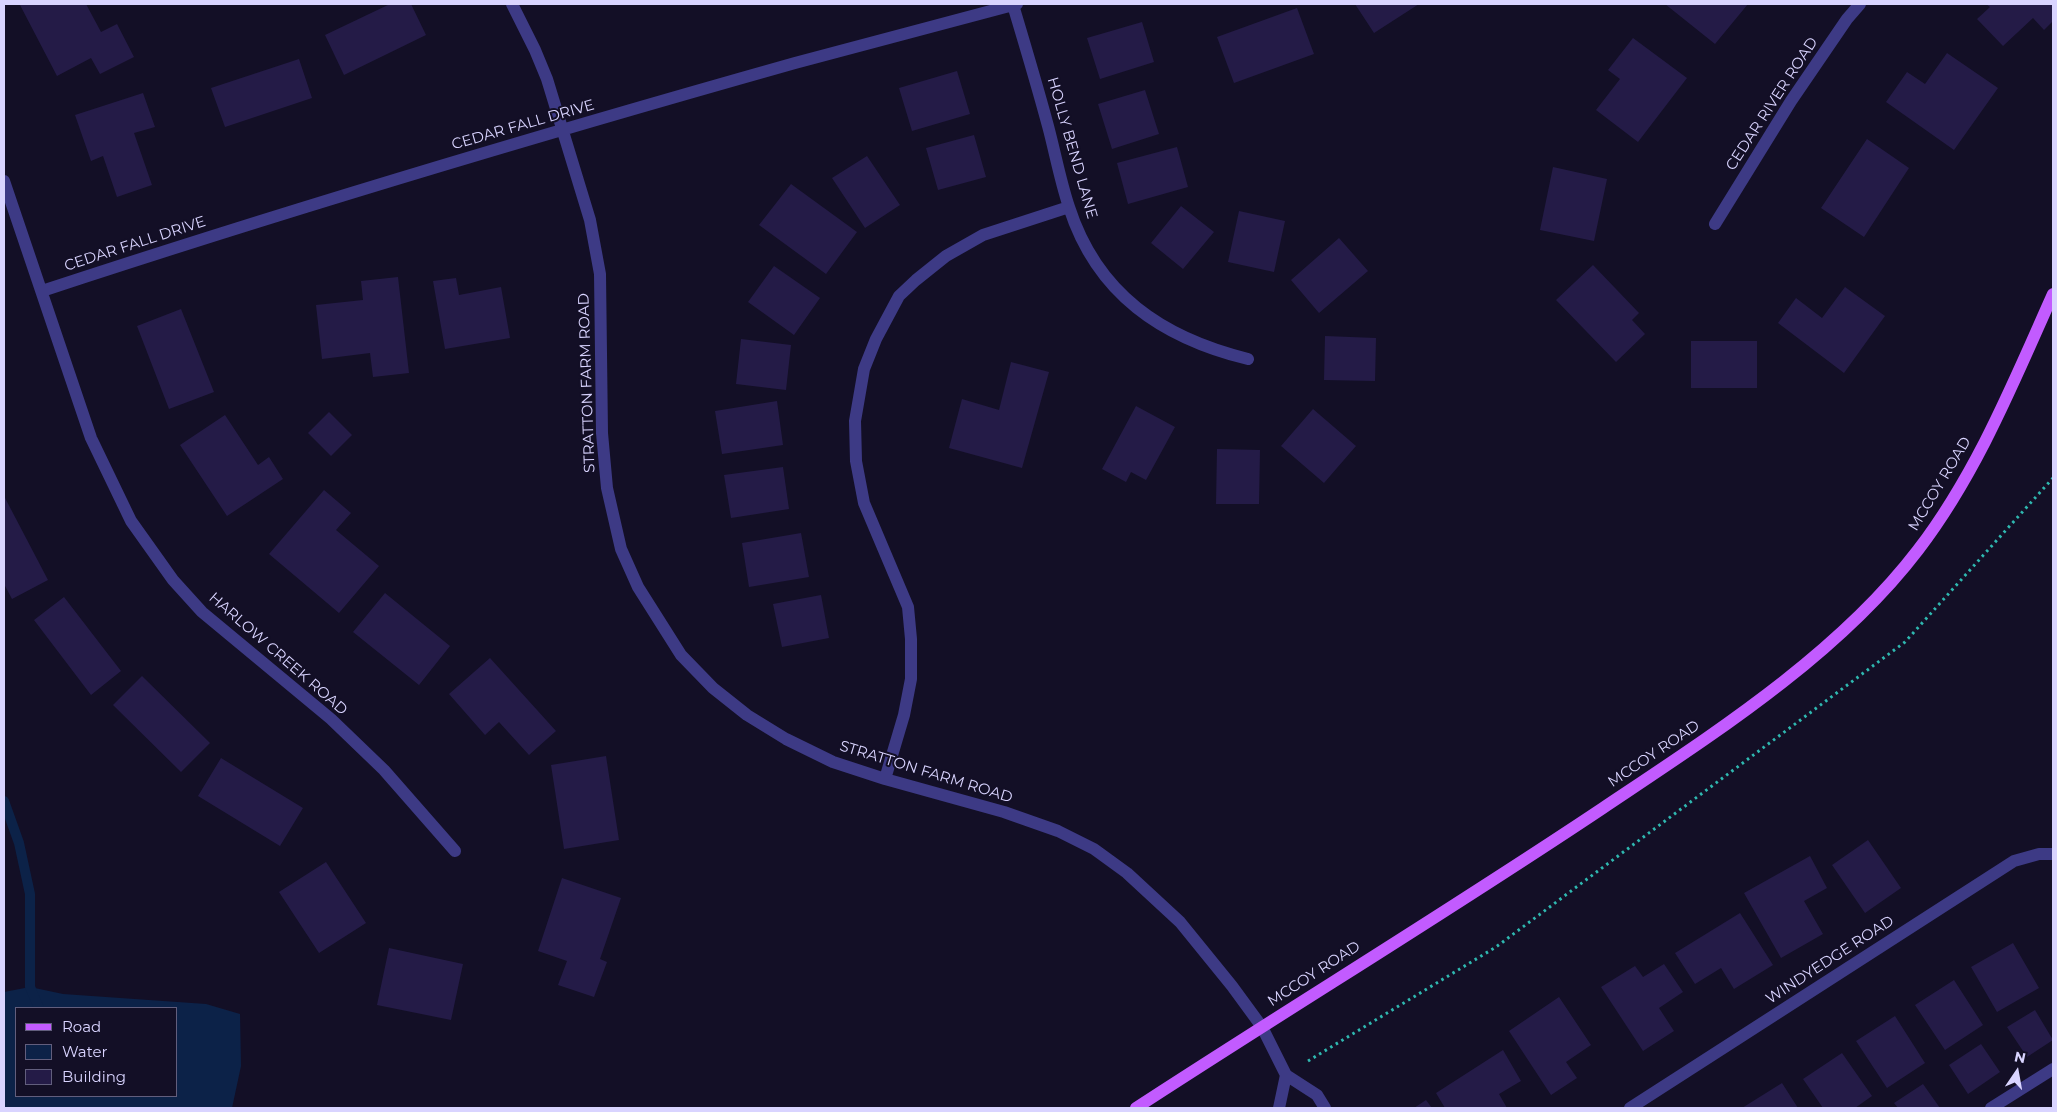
<!DOCTYPE html>
<html>
<head>
<meta charset="utf-8">
<style>
  body { margin:0 }
  #map { position:relative; width:2057px; height:1112px; overflow:hidden; background:#130f26; font-family:Montserrat,sans-serif }
  canvas { display:block }
  .frame { position:absolute; inset:0; border:5px solid #d9d4ff; pointer-events:none }
  .legend { position:absolute; left:15px; top:1007px; width:162px; height:90px; box-sizing:border-box; background:#130f26; border:1px solid #625e7d; margin:0; padding:6px 9px; list-style:none; font-size:15px; color:#d9d4ff }
  .legend li { display:flex; align-items:center; gap:10px; height:25px }
  .legend b { width:25px; border:1px solid #625e7d }
  .north { position:absolute; left:1992px; top:1047px; width:50px; height:50px; -webkit-text-stroke:4px #130f26; paint-order:stroke; rotate:12deg; font-size:14px; font-weight:700; line-height:20px; text-align:center; color:#d9d4ff }
  .north::after { content:''; display:block; margin:auto; width:18px; height:22px; background:#d9d4ff; clip-path:polygon(50% 0,100% 100%,50% 72%,0 100%) }
</style>
</head>
<body>
<div id="map">
<canvas width="2057" height="1112"></canvas>
<div class="frame"></div>
<ul class="legend">
<li><b style="height:6px;background:#c25bff"></b>Road</li>
<li><b style="height:14px;background:#0c2248"></b>Water</li>
<li><b style="height:14px;background:#241b47"></b>Building</li>
</ul>
<div class="north">N</div>
</div>
<script>
const context = document.querySelector('canvas').getContext('2d');
context.lineJoin = 'round';
function paint(path, color) { context.fillStyle = color; context.fill(path, 'evenodd'); }
function stroke(path, color, width, dash) { context.strokeStyle = color; context.lineWidth = width; context.lineCap = dash ? 'butt' : 'round'; context.setLineDash(dash || []); context.stroke(path); }
function write(font, color, halo, rows, align = 'center') {
  context.font = font + ' Montserrat,sans-serif'; context.lineWidth = 4; context.setLineDash([]); context.textBaseline = 'middle'; context.strokeStyle = halo; context.fillStyle = color; for (const [text, x, y, turn = 0] of rows) {
    context.save(); context.translate(x, y); context.rotate((+turn || 0) * Math.PI / 180); context.textAlign = isNaN(turn) ? turn : align; if (halo) context.strokeText(text, 0, 0); context.fillText(text, 0, 0); context.restore();
  }
}
paint(new Path2D(`
  M30,987L63,994L206,1004L240,1014L241,1066L232,1108H4V992ZM16,1008H176V1096H16Z`), '#0c2248');
stroke(new Path2D(`
  M4,801L19,843L30,894V987L39,1008`), '#0c2248', 10);
paint(new Path2D(`
  M23,4H86L101,32L117,24L134,57L100,74L91,58L57,76L20,5Z
  M390,4H411L426,35L344,75L325,35Z
  M1355,4H1419L1374,33Z
  M1665,4H1748L1715,44Z
  M1986,4H2053V21L2044,30L2033,18L2003,46L1977,19L1990,7Z
  M1297,8L1314,54L1234,83L1217,37Z
  M1142,22L1154,62L1100,79L1087,38Z
  M1633,38L1687,78L1638,142L1596,110L1620,79L1608,70Z
  M1947,53L1998,88L1954,150L1886,102L1907,72L1925,84Z
  M299,59L312,98L225,127L211,88Z
  M957,71L970,114L912,131L899,88Z
  M1145,90L1159,134L1112,149L1098,104Z
  M143,93L155,127L134,133L152,185L117,197L103,156L91,161L75,115Z
  M974,135L986,177L938,190L926,148Z
  M1867,139L1909,168L1864,237L1821,208Z
  M1177,147L1188,187L1128,204L1117,163Z
  M867,156L900,205L865,228L832,178Z
  M1553,167L1607,179L1594,241L1540,230Z
  M791,184L857,232L826,274L759,225Z
  M1181,206L1214,232L1183,269L1151,243Z
  M1239,211L1285,221L1274,272L1228,262Z
  M1339,238L1368,271L1319,313L1291,280Z
  M1593,265L1639,313L1632,320L1645,334L1616,362L1556,300Z
  M774,266L820,298L794,335L748,302Z
  M398,277L409,373L373,377L370,353L322,359L316,305L363,300L361,281Z
  M456,278L459,295L501,287L510,338L445,349L433,281Z
  M1845,287L1885,316L1844,373L1778,323L1796,298L1822,318Z
  M181,309L214,392L169,409L137,326Z
  M1325,336L1376,338L1375,381L1324,380Z
  M741,339L791,345L786,390L736,384Z
  M1691,341H1757V388H1691Z
  M1011,362L1049,372L1022,468L949,448L962,399L999,410Z
  M777,401L783,445L722,454L715,411Z
  M1136,406L1175,427L1146,480L1131,472L1126,482L1102,469Z
  M1313,409L1356,446L1324,483L1281,446Z
  M329,412L352,435L331,456L308,433Z
  M225,415L258,465L269,457L283,479L227,516L180,445Z
  M1217,449L1260,450L1259,504H1216Z
  M783,467L789,509L731,518L724,475Z
  M324,490L351,513L336,530L379,566L339,613L269,554Z
  M4,496L48,580L12,599L4,584Z
  M801,533L809,577L749,587L742,543Z
  M385,593L450,646L419,685L353,632Z
  M821,595L829,638L782,647L773,604Z
  M64,597L121,671L91,695L34,620Z
  M490,658L556,731L529,755L499,722L485,735L449,694Z
  M142,676L210,743L181,772L113,705Z
  M606,756L619,840L564,849L551,765Z
  M221,758L303,808L280,846L198,796Z
  M1868,840L1901,888L1865,913L1832,865Z
  M1810,856L1827,888L1804,901L1823,934L1781,958L1744,893Z
  M326,862L366,923L319,953L279,892Z
  M562,878L621,898L600,959L607,962L594,997L558,985L567,961L538,951Z
  M1740,913L1773,965L1734,989L1721,968L1695,984L1675,953Z
  M2013,943L2039,988L1997,1012L1971,967Z
  M389,948L463,964L451,1020L377,1005Z
  M1664,964L1683,992L1659,1008L1674,1031L1643,1051L1601,987L1635,966L1643,977Z
  M1954,980L1983,1025L1945,1050L1915,1005Z
  M1559,997L1591,1045L1566,1062L1577,1078L1551,1095L1509,1031Z
  M2035,1010L2053,1040L2027,1057L2007,1027Z
  M1895,1016L1925,1063L1887,1088L1856,1041Z
  M1981,1044L2000,1072L1968,1094L1949,1065Z
  M1503,1050L1521,1081L1499,1094L1507,1108H1445L1436,1093Z
  M1842,1053L1872,1096L1855,1108H1823L1803,1079Z
  M1782,1083L1798,1108H1742Z
  M1923,1084L1940,1108H1898L1894,1103Z
  M1426,1100L1432,1108H1414Z`), '#241b47');
stroke(new Path2D(`
  M1308,1061L1496,947L1905,642L2053,478`), '#2fb8b0', 3, [2.5, 4]);
stroke(new Path2D(`
  M512,4L535,50L547,79L590,220L600,274L602,433L607,488L621,549L638,587L681,655L713,688L747,715L786,739L833,762L885,779L1004,812L1058,831L1094,849L1127,873L1180,922L1232,986L1262,1027L1286,1075L1317,1095L1325,1108
  M1013,5C1025,45 1037,85 1048,126C1055,152 1060,180 1069,207C1097,294 1162,338 1248,359
  M4,181L91,438L131,521L173,580L202,612L331,719L384,770L455,851
  M1715,224L1791,101L1847,19L1860,4
  M42,291C291,209 543,134 795,63C869,43 943,24 1017,4
  M885,779L904,715L911,679V639L908,607L864,503L856,461L855,421L864,369L876,339L899,296L916,280L946,256L983,235L1069,207
  M1279,1108L1286,1075
  M1630,1108L2014,861L2039,854H2053
  M1991,1108L2053,1069`), '#3d3a85', 12);
stroke(new Path2D(`
  M1136,1108C1291,1007 1449,911 1603,808C1712,735 1838,655 1918,550C1977,473 2014,381 2053,294`), '#c25bff', 12);
write('15px', '#d9d4ff', '#130f26', [
  ["CEDAR RIVER ROAD",1772,104,-57],
  ["CEDAR FALL DRIVE",523,125,-16],
  ["HOLLY BEND LANE",1072,148,74],
  ["CEDAR FALL DRIVE",135,244,-18],
  ["STRATTON FARM ROAD",587,383,-92],
  ["MCCOY ROAD",1940,484,-59],
  ["HARLOW CREEK ROAD",278,654,41],
  ["MCCOY ROAD",1654,754,-34],
  ["STRATTON FARM ROAD",926,772,17],
  ["WINDYEDGE ROAD",1830,960,-33],
  ["MCCOY ROAD",1314,974,-33]
]);
</script>
</body>
</html>
